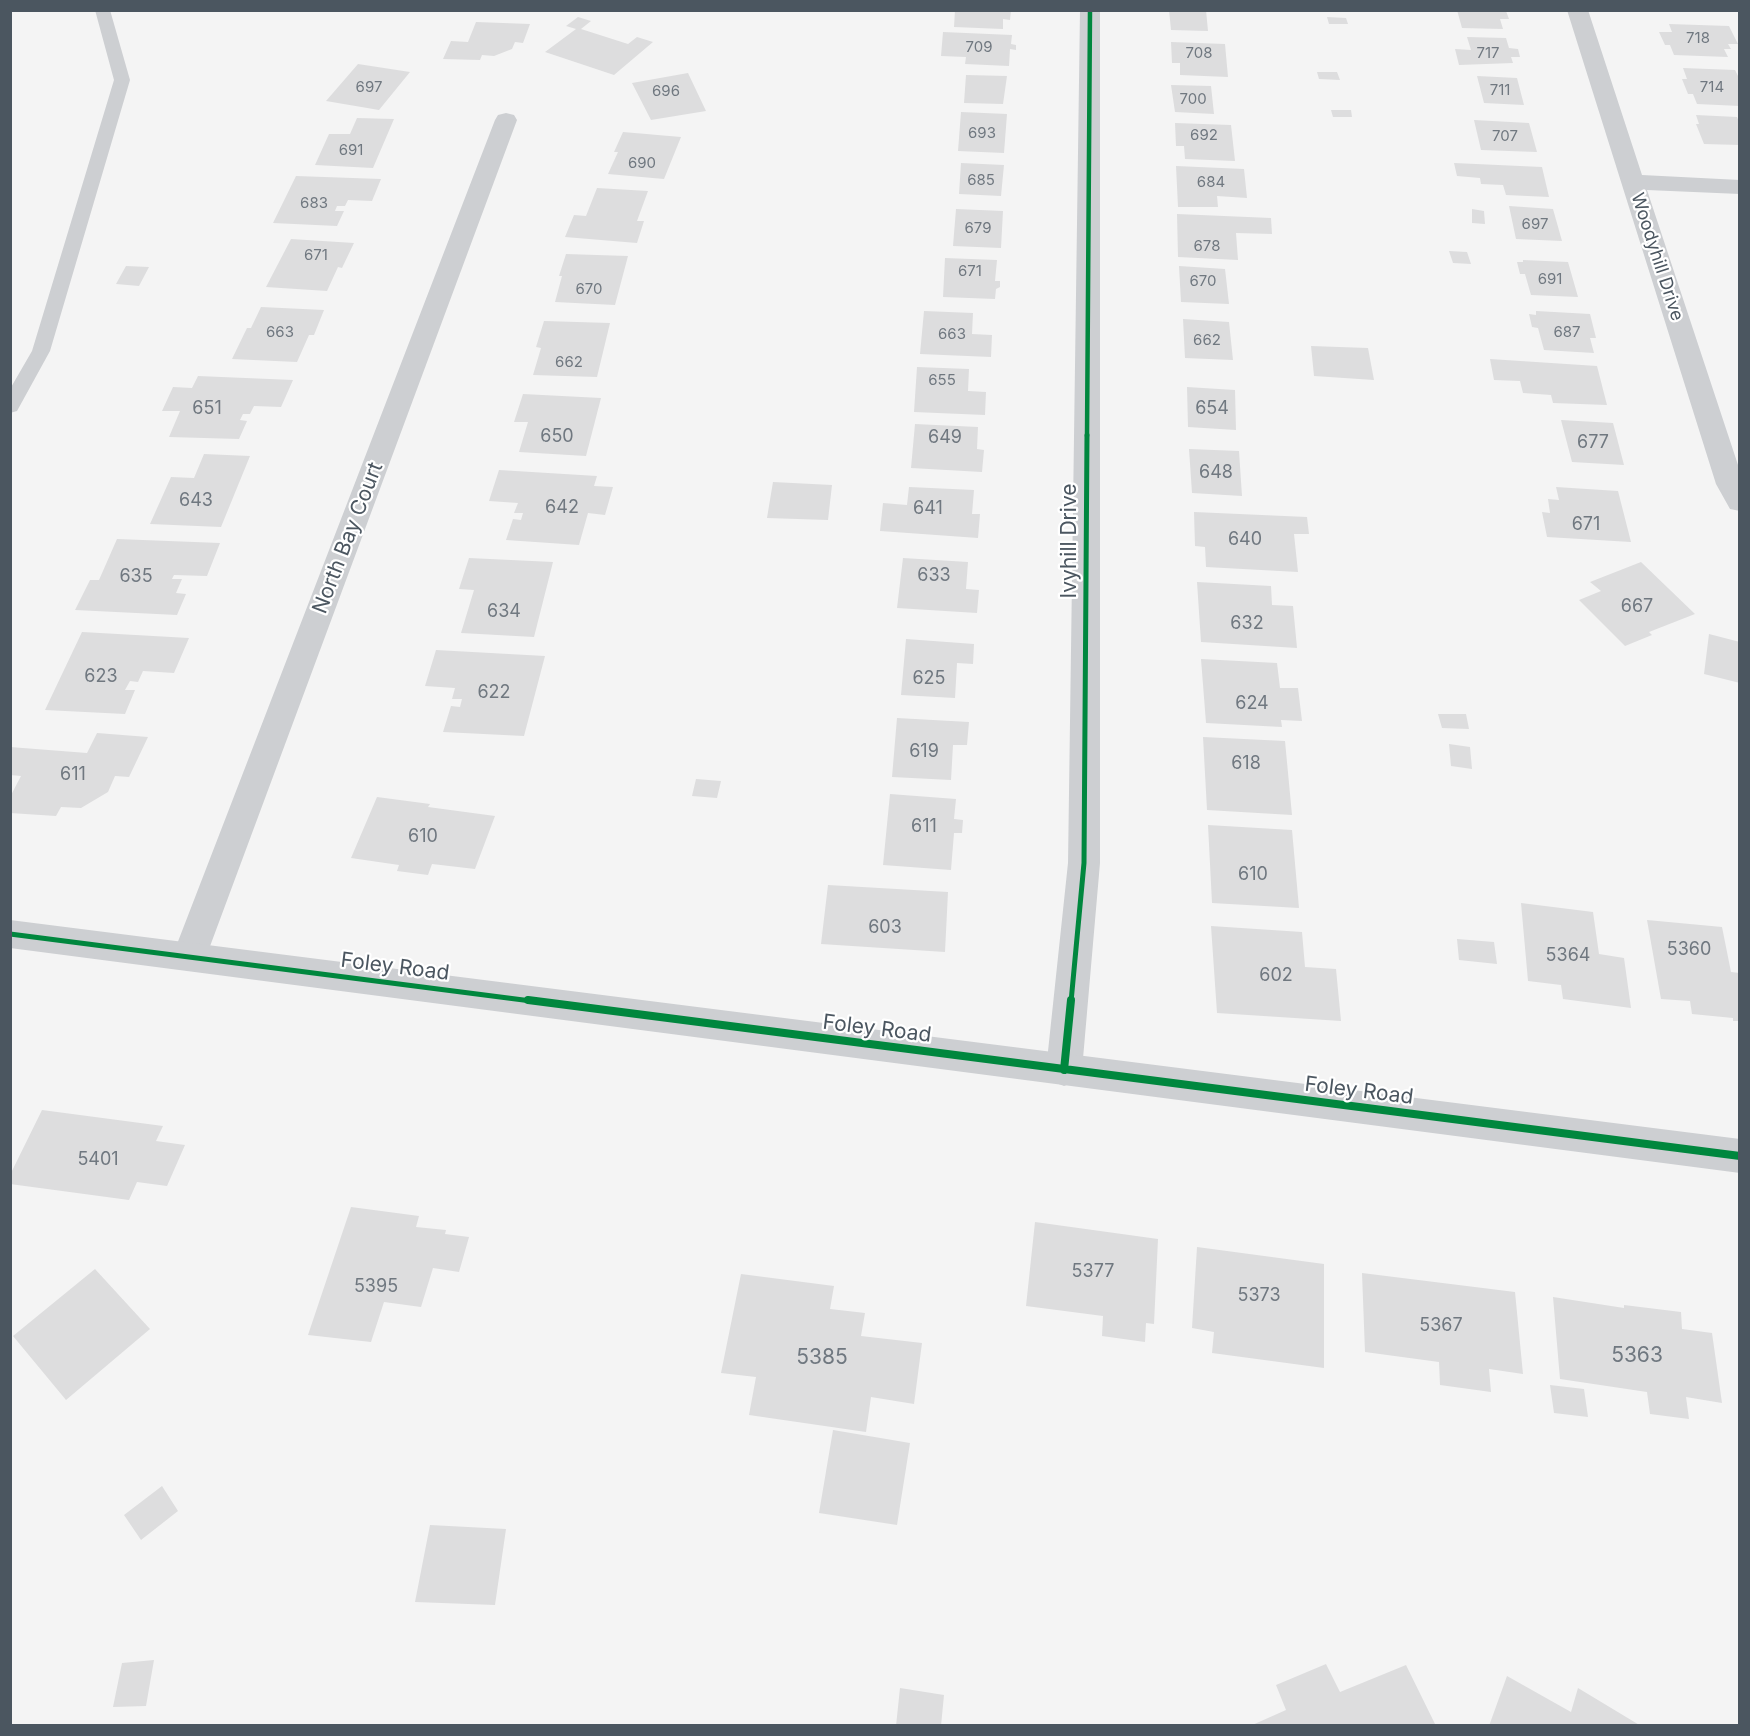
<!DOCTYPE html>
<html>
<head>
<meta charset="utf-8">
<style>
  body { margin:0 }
  #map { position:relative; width:1750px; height:1736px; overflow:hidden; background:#f4f4f4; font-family:Inter,sans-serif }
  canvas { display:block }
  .frame { position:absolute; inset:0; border:12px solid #4b5660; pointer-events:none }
</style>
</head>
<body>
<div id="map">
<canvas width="1750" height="1736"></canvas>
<div class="frame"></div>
</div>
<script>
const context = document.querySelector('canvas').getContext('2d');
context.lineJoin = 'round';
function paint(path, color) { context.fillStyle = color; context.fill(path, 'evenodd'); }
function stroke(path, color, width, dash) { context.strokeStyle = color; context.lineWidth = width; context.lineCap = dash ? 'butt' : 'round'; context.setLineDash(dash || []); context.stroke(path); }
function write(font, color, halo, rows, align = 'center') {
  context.font = font + ' Inter,sans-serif'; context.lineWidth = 4.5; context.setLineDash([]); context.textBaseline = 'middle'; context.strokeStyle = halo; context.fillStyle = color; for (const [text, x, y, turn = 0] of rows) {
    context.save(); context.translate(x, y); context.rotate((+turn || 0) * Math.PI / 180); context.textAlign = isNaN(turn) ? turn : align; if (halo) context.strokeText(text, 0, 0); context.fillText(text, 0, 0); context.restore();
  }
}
paint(new Path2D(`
  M955,10H1011L1010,20L1003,19V29L954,27Z
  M1169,10H1206L1208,31L1171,30Z
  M1457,10L1506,11L1509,19H1500L1503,29L1462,28Z
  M578,17L591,21L581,29L628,44L637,37L653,42L614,75L545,52L576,29L566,26Z
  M1327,17L1346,18L1348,24H1329Z
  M476,22L530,24L523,43L515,42L512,49L494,56L482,55L480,60L443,59L451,41L468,42Z
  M1669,24L1729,26L1738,44H1728L1731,49H1724L1728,57L1674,55L1670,45H1665L1659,32H1672Z
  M943,32L1012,35L1011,44L1016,45V50L1010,49L1009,66L965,64L966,57L941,56Z
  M1467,37L1506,38L1509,48L1518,49L1520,57H1511L1513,63L1459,65L1455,49L1471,50Z
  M1171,42L1225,44L1228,77L1180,75V63H1172Z
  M358,64L410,72L379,110L326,101Z
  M1683,68L1735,70L1740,80V106L1697,104L1693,94H1688L1682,79H1687Z
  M1317,72H1337L1340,80L1319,79Z
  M688,73L706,111L651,120L632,83Z
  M966,75L1007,76L1003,104L964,103Z
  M1477,76L1517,78L1524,105L1484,103Z
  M1171,85L1211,86L1214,114L1175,112Z
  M1331,110H1351L1352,117H1333Z
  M961,112L1007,114L1004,153L958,151Z
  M1696,115L1737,117L1740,124V145L1704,144L1696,124H1699Z
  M357,118L394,119L373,168L315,165L329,134H350Z
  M1474,120L1529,123L1537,152L1481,150Z
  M1175,123L1231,125L1235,161L1185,159L1184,146H1176Z
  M623,132L681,137L664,179L608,174L618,152H614Z
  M961,163L1004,165L1001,196L959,194Z
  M1454,163L1542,167L1549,197L1506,195L1503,185L1481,184L1480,178L1457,176Z
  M1176,166L1244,169L1247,198L1217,196L1218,207H1178Z
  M296,176L381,179L372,201L348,200L345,206H337L335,211H344L337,226L273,223Z
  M597,188L648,191L637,221H644L637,243L565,237L574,215L586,216Z
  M1509,206L1553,209L1562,241L1516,239Z
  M956,209L1003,211L1001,248L953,246Z
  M1472,209L1484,211L1485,224L1472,223Z
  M1177,214L1271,218L1272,234L1236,233L1238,260L1178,257Z
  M291,239L354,243L342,268L338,267L327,291L266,287Z
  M1449,251L1467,252L1471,264L1453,263Z
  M566,254L628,256L615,305L555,302L562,276H559Z
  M945,258L997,260L995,281H1000V287L996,289L995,299L943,297Z
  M1523,260L1568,262L1578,297L1531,295L1525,274H1520L1517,262H1523Z
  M126,266L149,267L139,286L116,284Z
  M1179,266L1225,269L1229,304L1181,302Z
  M261,307L324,310L314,335H309L297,362L232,359L247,328H251Z
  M924,311L973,313L972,334L992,335L991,357L920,354Z
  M1536,311L1590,314L1596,338H1590L1594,353L1544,350L1538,328L1532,327L1529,314L1536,315Z
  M1183,319L1229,322L1233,360L1185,358Z
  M544,321L610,323L597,377L533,375L541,348L536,347Z
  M1311,346L1368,348L1374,380L1314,376Z
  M1490,359L1597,366L1607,405L1553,403L1551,395L1523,393L1520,381L1494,380Z
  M917,367L969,369L968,391L986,392L985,415L914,412Z
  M198,376L293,380L281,407L254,406L250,414H243L240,420L247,421L239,439L169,437L180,411H162L173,387L192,388Z
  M1187,387L1235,390L1236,430L1188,427Z
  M523,394L601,398L586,456L519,452L528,422H514Z
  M1561,420L1613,423L1624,465L1572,462Z
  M915,424L978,427L977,449L984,450L982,472L911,468Z
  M1189,449L1239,451L1242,496L1192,493Z
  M204,454L250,456L221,527L150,524L171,477L194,478Z
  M499,470L597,476L594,486L613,487L605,515L588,513L579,545L506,540L513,519L521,520L523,513H514L518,503L489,501Z
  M773,482L832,485L828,520L767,518Z
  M909,487L974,490L972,514H980L978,538L880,531L883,503L907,505Z
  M1556,487L1618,491L1631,542L1547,537L1542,512L1550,513L1548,499L1559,500Z
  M1194,512L1307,517L1309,534H1294L1298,572L1206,567L1205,547L1195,546Z
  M117,539L220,543L207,576L174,575L172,579H182L176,593L186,594L177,615L75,610L90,580H99Z
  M469,558L553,562L534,637L461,633L474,590L459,589Z
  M903,558L968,562L966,589L979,590L977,613L897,608Z
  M1641,562L1695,614L1649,632L1652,635L1625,646L1579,600L1601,591L1590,582Z
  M1197,582L1271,586L1272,605L1293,606L1297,648L1201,642Z
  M82,632L189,638L174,673L143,671L138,682L130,681L125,690H135L125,714L45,710Z
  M1709,634L1740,642V683L1704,674Z
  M906,639L974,644L973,664L957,663L955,698L901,695Z
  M436,650L545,656L524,736L443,732L451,706L460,707L462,699H452L455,688L425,686Z
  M1201,659L1277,663L1280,688H1298L1302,721L1281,720L1282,727L1206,723Z
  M1438,714H1466L1469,729L1442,728Z
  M897,718L969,722L967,745H953L951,780L892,777Z
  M97,733L148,737L129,777L115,776L108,792L81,808L61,807L56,816L10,813V797L21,776L10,775V747L87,753Z
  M1203,737L1285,741L1292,815L1207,810Z
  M1449,744L1470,747L1472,769L1451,766Z
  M696,779L721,781L717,798L692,796Z
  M890,794L956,799L954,819L963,820L962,833H954L951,870L883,865Z
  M377,797L430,804L428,807L495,816L475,869L432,864L428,875L397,871L399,865L351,858Z
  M1208,825L1292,830L1299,908L1212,903Z
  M828,885L948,892L945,952L821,944Z
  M1521,903L1593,912L1599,954L1624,958L1631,1008L1563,999L1561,985L1528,981Z
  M1647,920L1722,927L1731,972L1740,973V1021H1733V1018L1692,1014L1690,1001L1661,999Z
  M1211,926L1302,932L1305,967L1336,969L1341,1021L1217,1013Z
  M1457,939L1494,942L1497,964L1459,960Z
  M42,1110L163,1126L156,1141L185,1145L167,1186L137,1182L129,1200L10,1184V1175Z
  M351,1207L419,1216L416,1227L446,1230L445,1234L469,1237L459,1272L433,1268L421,1307L384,1302L371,1342L308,1335Z
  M1035,1222L1158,1239L1154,1324L1146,1323L1145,1342L1102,1336L1103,1316L1026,1306Z
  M1197,1247L1324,1264V1368L1212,1353L1214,1332L1192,1328Z
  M95,1269L150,1329L66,1400L13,1336Z
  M1362,1273L1515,1292L1523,1374L1489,1369L1491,1392L1440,1385L1439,1362L1365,1352Z
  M741,1274L834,1286L830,1309L865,1313L861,1336L922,1343L914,1404L871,1397L866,1432L749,1415L756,1377L721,1373Z
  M1553,1297L1624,1308V1305L1681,1312L1682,1329L1712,1333L1722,1403L1686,1397L1689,1419L1650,1414L1647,1392L1560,1379Z
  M1550,1385L1584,1389L1588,1417L1554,1413Z
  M833,1430L910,1443L897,1525L819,1513Z
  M162,1486L178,1511L141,1540L124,1515Z
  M430,1525L506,1529L495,1605L415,1602Z
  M154,1660L146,1706L113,1707L122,1663Z
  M1326,1664L1340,1692L1406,1665L1436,1726H1250L1286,1710L1276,1685Z
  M1507,1676L1571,1712L1578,1688L1641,1726H1489Z
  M900,1688L944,1695L941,1726H896Z`), '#ddddde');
paint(new Path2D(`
  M95,10H110L130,80L50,351L17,411L10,413V389L32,351L114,80Z`), '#cdcfd2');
paint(new Path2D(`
  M1080,10H1100V863L1082,1070L1077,1081L1064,1086L1051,1081L1046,1070L1068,863Z
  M1567,10H1588L1642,175L1740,180V194L1647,190L1740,471V511L1730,509L1716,484Z
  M506,113L514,115L517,120L206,957L201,967L189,971L177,967L172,957L495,120L498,115Z`), '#cdcfd2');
paint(new Path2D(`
  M10,920L1740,1139V1173L10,948Z`), '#cdcfd2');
stroke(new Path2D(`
  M1087,436L1090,10`), '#00873e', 4.5);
stroke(new Path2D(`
  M10,934L539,1002
  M1071,1002L1084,863L1087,435`), '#00873e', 5);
stroke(new Path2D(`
  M528,1000L1740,1156
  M1064,1070L1071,1000`), '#00873e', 8);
write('15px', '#707880', null, [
  ["718",1698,38],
  ["709",979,47],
  ["708",1199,53],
  ["717",1488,53],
  ["697",369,87],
  ["714",1712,87],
  ["711",1500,90],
  ["696",666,91],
  ["700",1193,99],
  ["693",982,133],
  ["692",1204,135],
  ["707",1505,136],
  ["691",351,150],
  ["690",642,163],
  ["685",981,180],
  ["684",1211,182],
  ["683",314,203],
  ["697",1535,224],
  ["679",978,228],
  ["678",1207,246],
  ["671",316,255],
  ["671",970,271],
  ["691",1550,279],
  ["670",1203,281],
  ["670",589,289],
  ["663",280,332],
  ["687",1567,332],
  ["663",952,334],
  ["662",1207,340],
  ["662",569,362],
  ["655",942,380]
]);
write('18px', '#4b5660', '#fff', [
  ["Woodyhill Drive",1657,257,72]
]);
write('18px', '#707880', null, [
  ["651",207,409],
  ["654",1212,409],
  ["650",557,437],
  ["649",945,438],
  ["677",1593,443],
  ["648",1216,473],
  ["643",196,501],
  ["642",562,508],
  ["641",928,509],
  ["671",1586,525],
  ["640",1245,540],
  ["633",934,576],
  ["635",136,577],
  ["667",1637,607],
  ["634",504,612],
  ["632",1247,624],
  ["623",101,677],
  ["625",929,679],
  ["622",494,693],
  ["624",1252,704],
  ["619",924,752],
  ["618",1246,764],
  ["611",73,775],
  ["611",924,827],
  ["610",423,837],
  ["610",1253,875],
  ["603",885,928],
  ["5360",1689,950],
  ["5364",1568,956],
  ["602",1276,976],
  ["5401",98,1160],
  ["5377",1093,1272],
  ["5395",376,1287],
  ["5373",1259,1296],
  ["5367",1441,1326]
]);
write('21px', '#4b5660', '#fff', [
  ["North Bay Court",348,538,-69],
  ["Ivyhill Drive",1070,541,-90],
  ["Foley Road",395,967,7],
  ["Foley Road",877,1029,7],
  ["Foley Road",1359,1091,7]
]);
write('21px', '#707880', null, [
  ["5363",1637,1356],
  ["5385",822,1358]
]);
</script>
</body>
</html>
